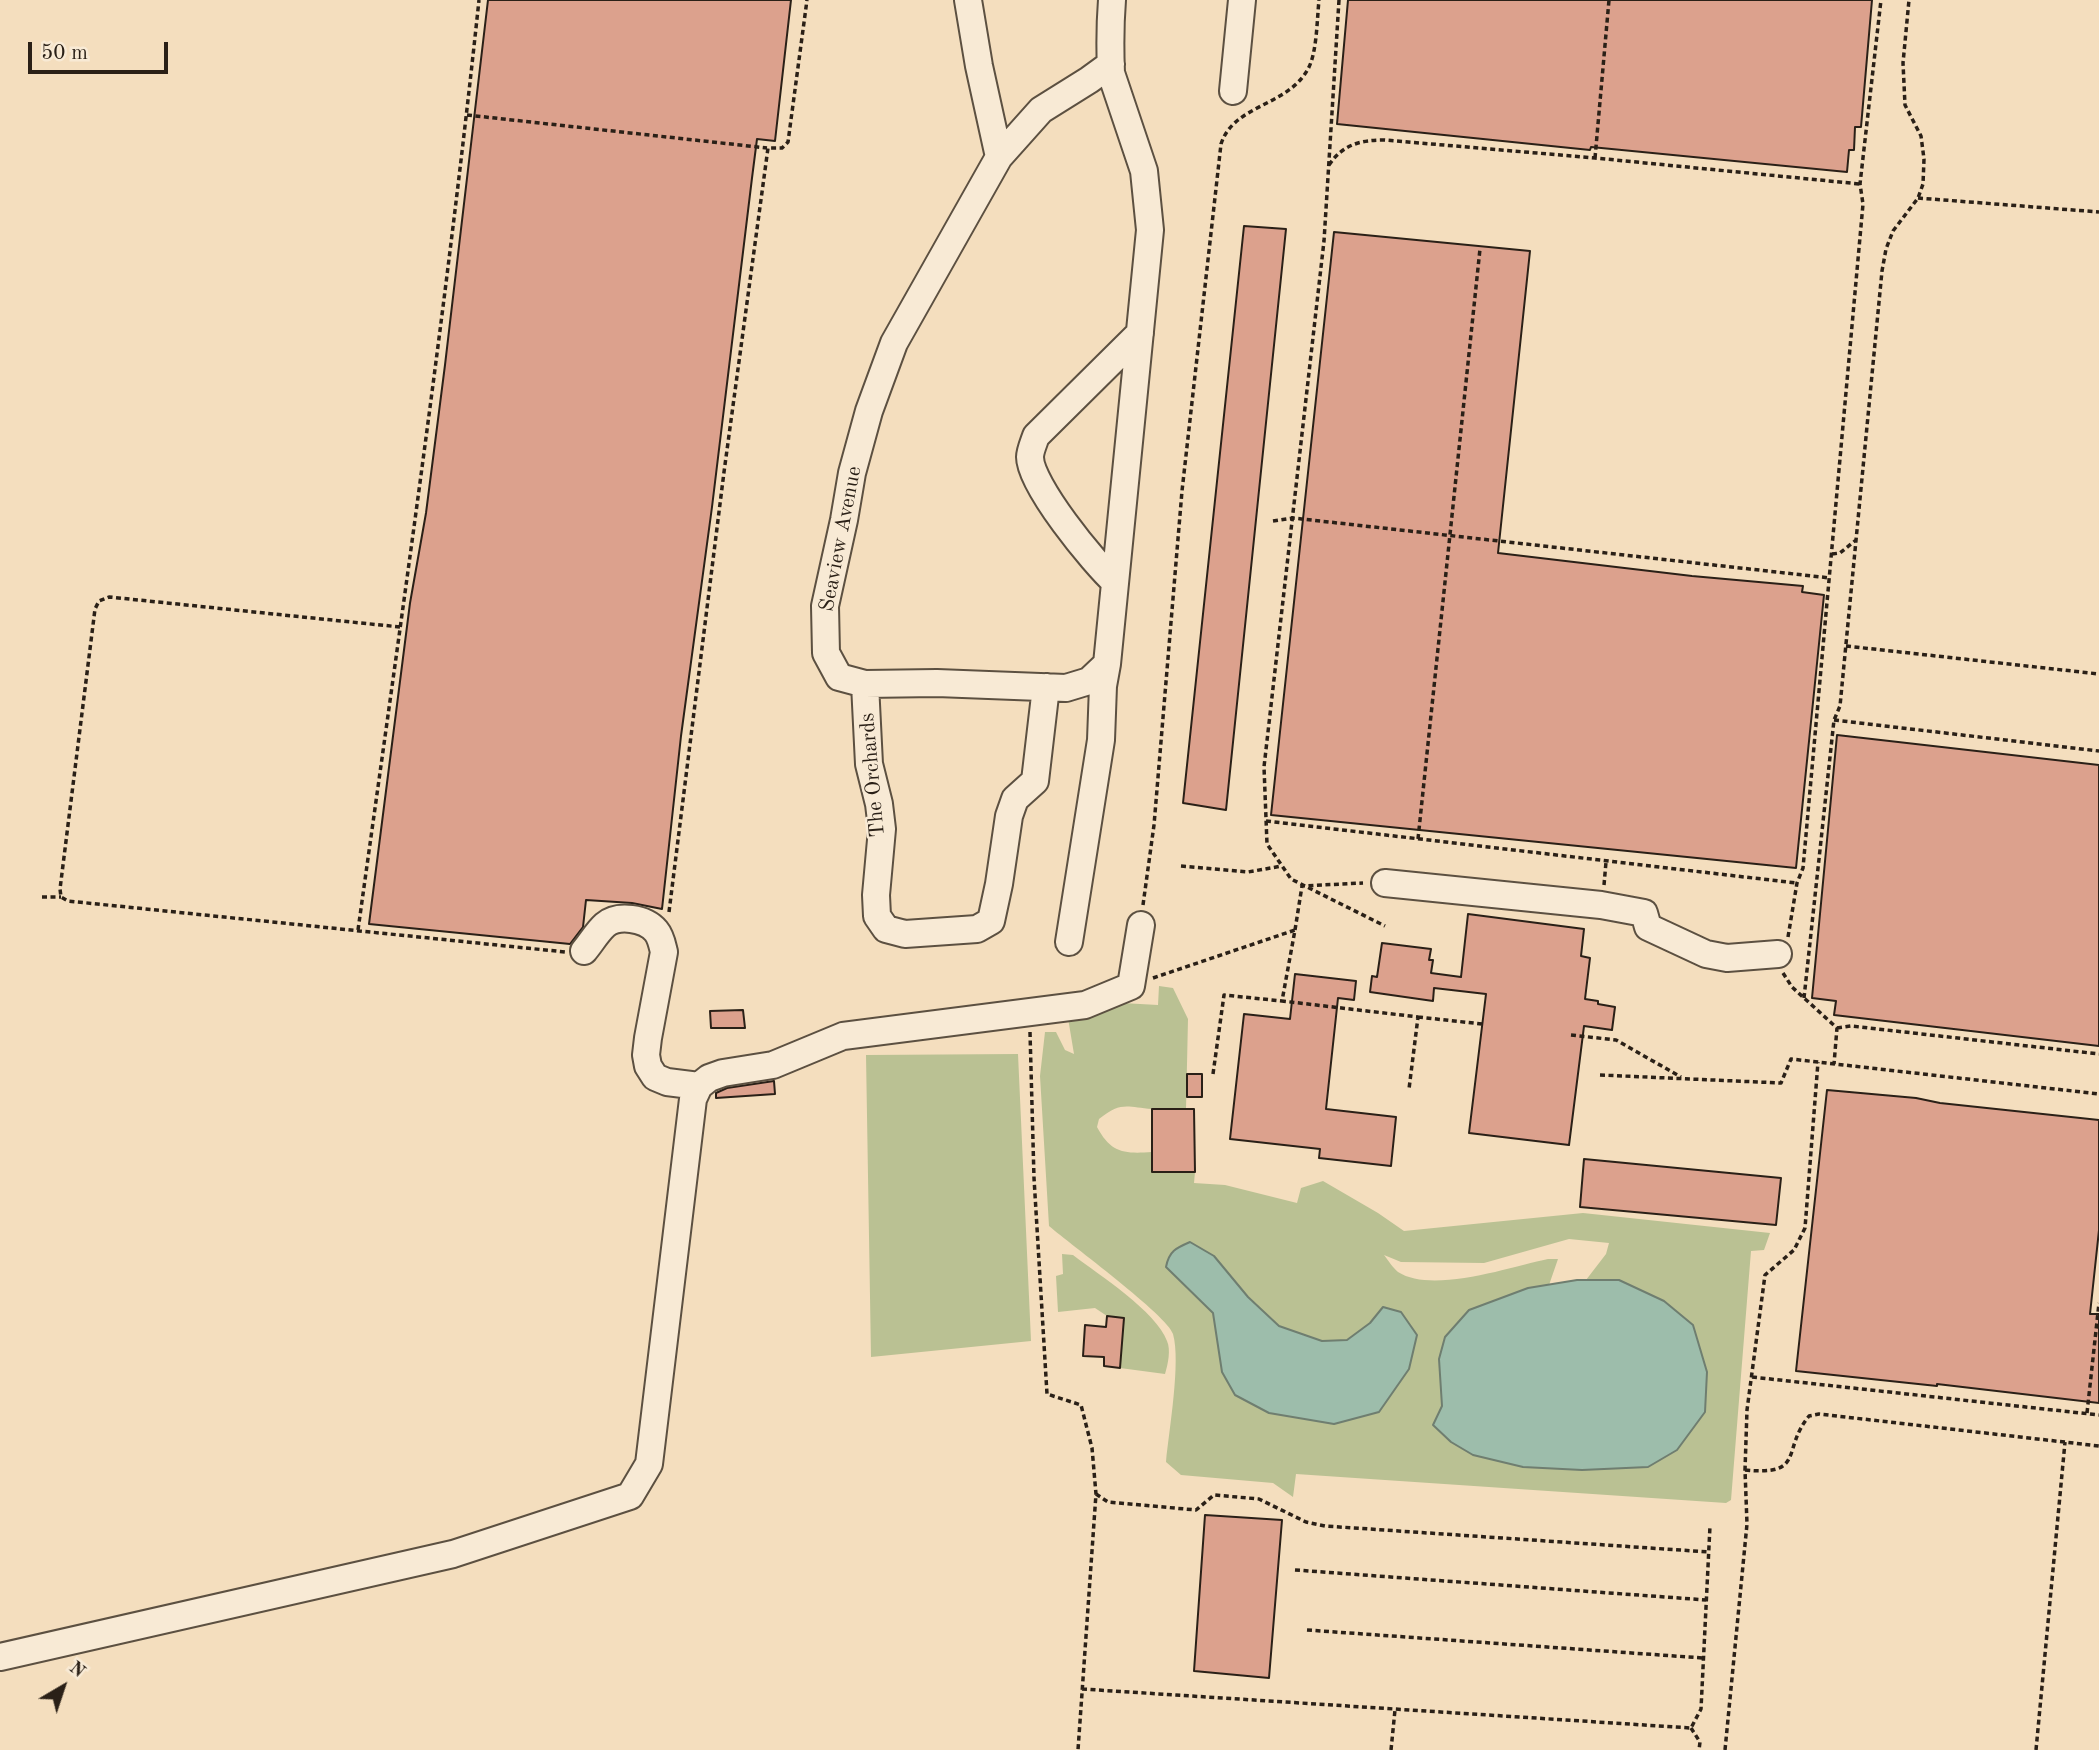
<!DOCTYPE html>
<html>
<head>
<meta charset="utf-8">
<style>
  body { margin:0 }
  #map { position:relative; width:2099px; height:1750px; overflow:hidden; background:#f4debe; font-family:"Old Standard TT",serif }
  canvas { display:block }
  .north { position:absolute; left:28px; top:1652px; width:70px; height:70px; -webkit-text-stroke:5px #f8ead5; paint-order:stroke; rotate:39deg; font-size:19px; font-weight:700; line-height:28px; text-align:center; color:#2a2017 }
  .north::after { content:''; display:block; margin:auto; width:24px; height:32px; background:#2a2017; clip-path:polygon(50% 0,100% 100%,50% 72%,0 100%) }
  .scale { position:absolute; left:28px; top:42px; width:140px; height:32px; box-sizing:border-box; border:4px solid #2a2017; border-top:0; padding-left:9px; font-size:21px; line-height:24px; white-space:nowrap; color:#2a2017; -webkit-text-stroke:5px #f8ead5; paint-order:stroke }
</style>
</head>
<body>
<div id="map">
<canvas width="2099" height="1750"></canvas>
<div class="north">N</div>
<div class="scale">50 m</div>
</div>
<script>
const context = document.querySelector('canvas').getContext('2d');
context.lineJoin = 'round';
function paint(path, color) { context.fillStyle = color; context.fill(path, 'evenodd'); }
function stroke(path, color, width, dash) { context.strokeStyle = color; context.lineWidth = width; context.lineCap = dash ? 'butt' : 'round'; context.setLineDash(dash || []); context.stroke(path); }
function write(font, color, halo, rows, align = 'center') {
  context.font = font + ' "Old Standard TT",serif'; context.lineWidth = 5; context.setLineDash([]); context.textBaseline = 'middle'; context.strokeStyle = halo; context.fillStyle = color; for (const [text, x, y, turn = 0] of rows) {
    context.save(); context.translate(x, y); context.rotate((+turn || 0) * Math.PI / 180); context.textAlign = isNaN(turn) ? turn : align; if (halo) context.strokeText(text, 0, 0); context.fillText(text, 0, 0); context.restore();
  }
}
paint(new Path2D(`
  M1159,986L1173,988L1188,1019L1186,1109C1175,1109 1163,1110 1152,1109C1127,1107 1121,1101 1099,1119L1097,1127C1111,1153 1124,1154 1152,1152V1172H1195L1194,1183L1225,1185L1297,1203L1301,1188L1323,1181L1378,1213L1404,1231L1583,1213L1770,1233L1764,1250L1751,1251L1731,1500L1726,1503L1296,1474L1293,1497L1273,1483L1181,1475L1166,1462C1169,1430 1181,1362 1173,1334C1168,1316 1070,1244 1049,1226L1040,1076L1045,1032H1056L1065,1050L1074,1054L1068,1018L1104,1002L1158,1005ZM1569,1239L1609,1243L1606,1254L1586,1280H1619L1648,1467L1582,1470L1523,1467L1473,1455L1442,1406L1439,1359L1528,1288L1549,1285L1558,1259H1548C1510,1267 1432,1294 1398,1272C1393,1268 1388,1260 1384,1255L1401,1262L1484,1263ZM1190,1242L1214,1256L1248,1297L1279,1326L1322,1341L1347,1340L1370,1323L1383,1308L1409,1369L1379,1412L1334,1424L1269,1413L1235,1395L1222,1372L1213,1313L1186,1287Z
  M1018,1054L1031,1341L871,1357L866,1055Z
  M1062,1254L1073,1255C1099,1275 1156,1311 1167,1341C1171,1350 1168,1364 1165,1374L1120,1368L1124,1318L1107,1316L1095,1308L1058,1312L1056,1276L1063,1274Z`), '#bac193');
const water = new Path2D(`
  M1190,1242L1214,1256L1248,1297L1279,1326L1322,1341L1347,1340L1370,1323L1383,1307L1401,1312L1417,1335L1409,1369L1379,1412L1334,1424L1269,1413L1235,1395L1222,1372L1213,1313L1166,1267C1169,1251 1176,1248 1190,1242Z
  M1577,1280H1619L1664,1301L1693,1325L1707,1372L1705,1412L1677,1450L1648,1467L1582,1470L1523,1467L1473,1455L1451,1442L1433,1425L1442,1406L1439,1359L1445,1337L1469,1310L1528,1288Z`);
paint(water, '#9dbdab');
stroke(water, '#6f7e70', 2);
const building = new Path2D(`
  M488,0H791L775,141L757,139L752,178L712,507L681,736L662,909L632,903L586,900L583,927L570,944L369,924L410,603L426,513L445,365Z
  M1348,0H1872L1861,127H1855L1854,150H1849L1847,172L1591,147L1590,150L1337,124Z
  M1244,226L1286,229L1226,810L1183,803Z
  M1334,232L1530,251L1498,553L1692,576L1803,586L1802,592L1824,595L1796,868L1271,815Z
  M1837,735L2099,765V1046L1834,1015L1836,1001L1812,998Z
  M1468,914L1584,929L1581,956L1590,958L1585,999L1598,1001V1004L1615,1007L1612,1030L1584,1026L1569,1145L1469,1133L1486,994L1434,988L1433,1001L1370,992L1372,976L1377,977L1382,943L1431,949L1429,960H1433L1431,973L1461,977Z
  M1295,974L1356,981L1354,1000L1338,998L1326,1109L1396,1117L1391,1166L1319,1158L1320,1149L1230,1139L1244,1014L1290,1019Z
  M743,1010L745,1028H711L710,1011Z
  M1187,1074H1202V1097H1187Z
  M774,1081L775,1094L716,1098V1093L727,1088Z
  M1827,1090L1916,1098L1940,1103L2099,1120V1230L2090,1314H2099V1403L1937,1384V1386L1796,1371Z
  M1152,1109H1194L1195,1172H1152Z
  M1584,1159L1781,1178L1776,1225L1580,1207Z
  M1107,1316L1124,1318L1120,1368L1104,1366V1357L1083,1356L1085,1325L1106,1327Z
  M1205,1515L1282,1520L1269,1678L1194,1671Z`);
paint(building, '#dca18d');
stroke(building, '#2a2017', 2);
const minor = new Path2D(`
  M968,0L979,66L999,157
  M1111,64L1089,80L1041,110L999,157L894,343L869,411L852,473L844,520L825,606L826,653L839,677L865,684L937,683L1066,688L1089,681L1107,664L1150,230L1144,171L1111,73C1110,48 1110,25 1112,0
  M1233,91L1242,0
  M1115,582C1094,563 1030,485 1030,457C1030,451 1034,442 1036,436L1140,333
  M865,684L869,764L879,804L882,829L876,895L877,916L886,929L905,934L977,929L991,921L999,884L1009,816L1015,799L1035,781L1046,687
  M1385,883L1601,905L1644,913L1648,927L1706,954L1727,958L1778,954
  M1069,942L1101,740L1103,686L1107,664
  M584,951C591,943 597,932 605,925C618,914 645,918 656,931C661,937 662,944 664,952L648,1038L646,1055L648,1066L655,1077L667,1082L699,1086
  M0,1657L453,1554L630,1496L649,1464L693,1099L699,1086L709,1078L723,1073L773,1065L843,1036L1085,1005L1131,986L1141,925`);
stroke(minor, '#5c5041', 30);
stroke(new Path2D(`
  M1339,0L1324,241L1264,767L1267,844L1291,879L1385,926
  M467,115L767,148
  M1595,158L1609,0
  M1329,165C1343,144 1361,140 1385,140L1595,158L1860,184
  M1918,198L2099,212
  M1273,521L1293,518L1830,578
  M1832,554L1840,553L1856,540
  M400,627L109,597L99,601L95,609L60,889L61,897L68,901L565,952
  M1846,646L2099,674
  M1834,720L2099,751
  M1266,821L1796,883
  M1418,839L1480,249
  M1181,866L1248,872L1282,866
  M1604,885L1606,862
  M42,897H61
  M1143,905L1154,825L1182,491L1221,144C1234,104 1287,107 1308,69C1317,53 1317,19 1319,0
  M669,912L724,472L768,148H782L788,142L807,0
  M358,930C401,621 446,311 479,0
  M1295,930L1302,886L1363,883
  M1788,937L1797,883L1803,868L1863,204L1860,184L1881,0
  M1783,973L1792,987L1837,1028L1834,1064
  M1153,978L1295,930L1282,1001L1418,1017L1409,1089
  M1804,998L1834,720L1840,706L1882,271L1886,249L1893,231L1918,198L1923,184L1924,159L1921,136L1905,105L1903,63L1909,0
  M1418,1017L1482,1024
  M1837,1028L1851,1026L2099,1054
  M1030,1032L1034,1178L1047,1394L1081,1405L1092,1448L1096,1494L1078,1750
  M1571,1035L1616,1040L1681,1077
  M1213,1074L1224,995L1282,1001
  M1600,1075L1781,1083L1791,1059L2099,1094
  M1752,1377L2099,1415
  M2087,1413L2099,1303
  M1745,1470C1806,1476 1781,1450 1809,1416L1819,1414L2099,1446
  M1096,1494L1108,1502L1196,1510L1214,1495L1259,1499L1306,1522L1325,1526L1709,1552
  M1295,1570L1706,1600
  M1307,1630L1703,1658
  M1082,1689L1691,1728L1701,1709L1710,1526
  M1691,1728L1700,1742L1699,1750
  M1391,1750L1395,1710
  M1725,1750L1747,1524L1745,1470L1747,1410L1765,1275L1794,1250L1805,1228L1818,1062
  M2036,1750L2065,1442`), '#2a2017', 3.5, [5, 3.5]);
stroke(minor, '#f8ead5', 26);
write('21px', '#2a2017', '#f8ead5', [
  ["Seaview Avenue",841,539,-79],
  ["The Orchards",873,775,-95]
]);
</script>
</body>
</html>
